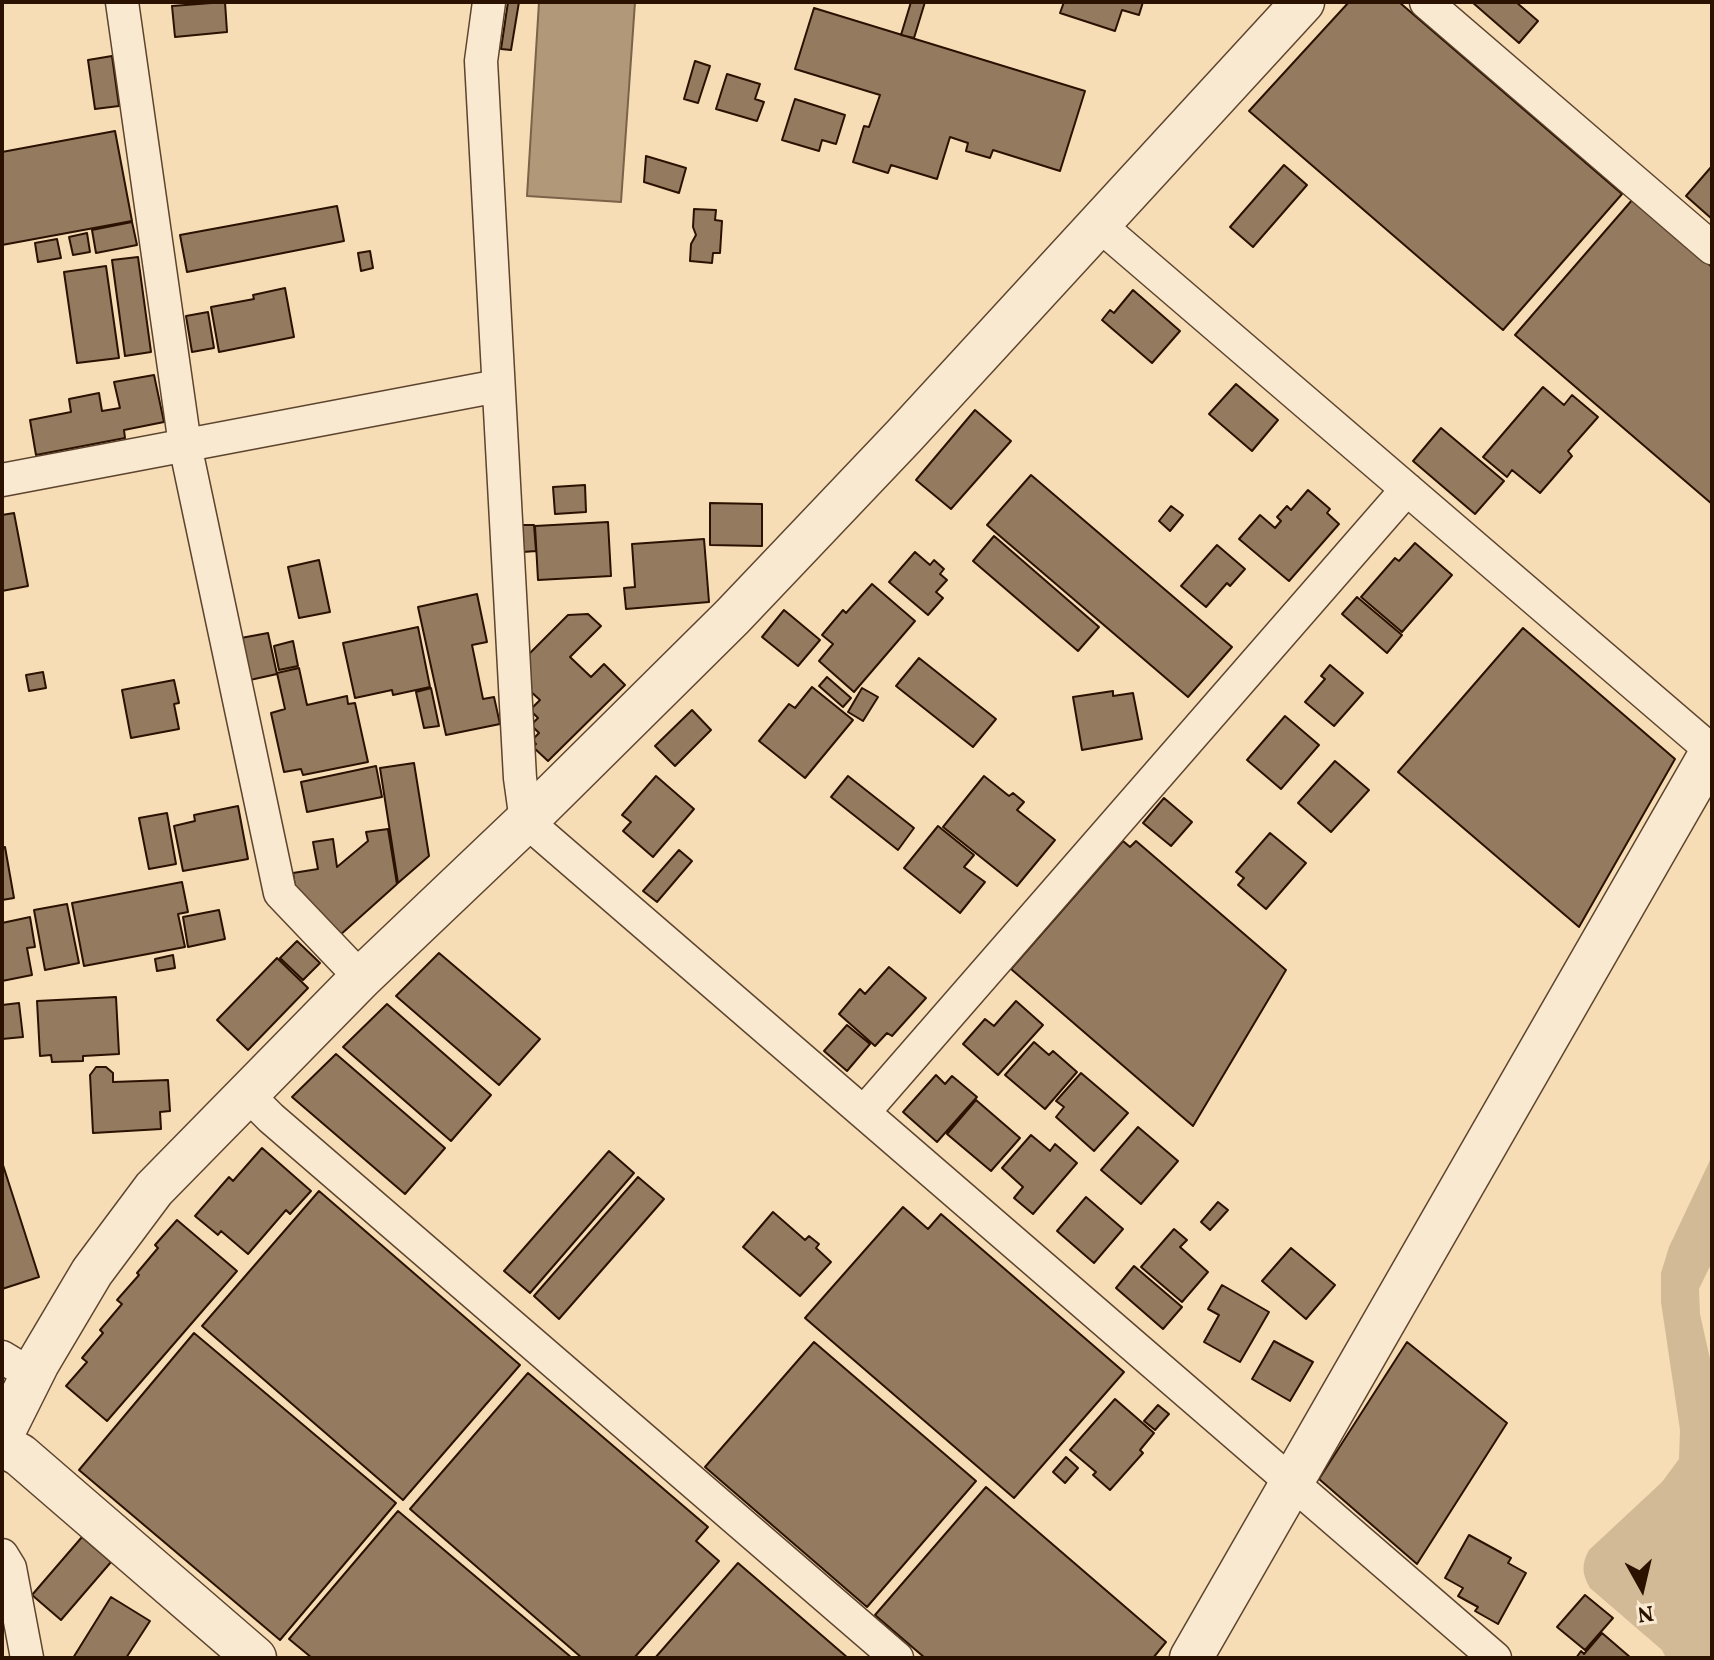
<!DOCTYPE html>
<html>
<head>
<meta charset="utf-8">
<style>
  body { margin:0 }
  #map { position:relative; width:1714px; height:1660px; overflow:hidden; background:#f6ddb6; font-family:Vollkorn,serif }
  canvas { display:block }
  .frame { position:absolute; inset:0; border:4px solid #2a1100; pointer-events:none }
  .north { position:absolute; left:1602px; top:1548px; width:80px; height:80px; -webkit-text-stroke:6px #f9e9d0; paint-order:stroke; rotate:172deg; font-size:22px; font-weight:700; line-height:32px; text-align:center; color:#2a1100 }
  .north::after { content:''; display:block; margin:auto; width:28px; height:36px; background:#2a1100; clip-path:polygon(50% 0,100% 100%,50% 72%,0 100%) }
</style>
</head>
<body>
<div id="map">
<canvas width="1714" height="1660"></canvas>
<div class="frame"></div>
<div class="north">N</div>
</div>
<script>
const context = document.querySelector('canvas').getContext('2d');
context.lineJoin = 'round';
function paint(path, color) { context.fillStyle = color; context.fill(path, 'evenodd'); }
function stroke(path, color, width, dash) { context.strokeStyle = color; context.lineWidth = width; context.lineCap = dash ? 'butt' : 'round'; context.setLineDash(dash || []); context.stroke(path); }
paint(new Path2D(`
  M1712,1156V1262L1699,1289L1700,1314L1712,1368V1658H1666L1662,1650L1590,1588C1582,1574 1581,1565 1589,1550L1662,1482L1679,1459L1680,1430L1661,1302V1273L1669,1247Z`), '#d3ba97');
const water = new Path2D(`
  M539,2H635L621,202L527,196Z`);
paint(water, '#b19878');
stroke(water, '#7b6248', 2);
const building = new Path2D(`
  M225,2L227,32L175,37L172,6Z
  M508,2H519L511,50L501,49Z
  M911,2H925L914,38L901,35Z
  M1064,2H1143L1139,15L1122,10L1115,31L1060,13Z
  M1349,2H1399L1622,194L1503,330L1249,111Z
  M1472,2H1516L1538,21L1519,43Z
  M814,8L1085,91L1060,171L993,150L990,158L966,151L968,143L950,137L937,179L891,165L888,173L853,162L864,126L869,127L880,95L795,69Z
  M112,56L119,106L95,109L88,60Z
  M695,61L710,66L698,103L684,99Z
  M727,74L760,84L755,99L764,102L757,121L716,109Z
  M795,99L845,115L836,144L822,140L819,151L782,140Z
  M115,131L132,221L2,245V152Z
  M646,156L686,168L679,193L644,182Z
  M1284,165L1307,185L1253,247L1230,227Z
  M1712,166V219L1686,196Z
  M1633,199L1712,267V504L1515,335Z
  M337,206L344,241L187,272L180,235Z
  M694,209L716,210L715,220L722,221L720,253H713L712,263L690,261L691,244L696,235L693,227Z
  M132,222L137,245L96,253L92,230Z
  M87,233L90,252L73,255L69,237Z
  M57,239L61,258L38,262L35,243Z
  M370,251L373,268L361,271L358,253Z
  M138,257L151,352L125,356L112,260Z
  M106,266L119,358L77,363L64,272Z
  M285,288L294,337L219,352L211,307L254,299L253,295Z
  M1133,290L1180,331L1152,363L1102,320L1110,310L1114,313Z
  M208,312L214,348L192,352L186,316Z
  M154,375L164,422L124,430L125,438L36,455L30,420L71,412L69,399L99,393L102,411L120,408L114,382Z
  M1236,384L1278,420L1252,451L1209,414Z
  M1543,387L1564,405L1572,395L1598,417L1568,451L1572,456L1540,493L1512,470L1507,477L1483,457Z
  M975,410L1011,441L951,509L916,480Z
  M1441,428L1504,481L1475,514L1413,461Z
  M1031,475L1232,647L1188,697L987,525Z
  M585,485L586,512L555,514L553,487Z
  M1308,490L1330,509L1327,513L1339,524L1289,581L1239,539L1260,515L1275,528L1281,521L1277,517L1287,506L1291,510Z
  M710,503L762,504V546L710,545Z
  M1171,506L1183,515L1170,531L1159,521Z
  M14,513L28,586L2,591V515Z
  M608,522L611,576L538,580L535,526Z
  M522,525H534L536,551L523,552Z
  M994,536L1099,627L1078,651L973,561Z
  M704,539L709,602L626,609L624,588L635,587L632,544Z
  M1415,543L1452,575L1402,632L1361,597L1395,558L1399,561Z
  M1217,545L1245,569L1230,586L1227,583L1206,607L1181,586Z
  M915,552L930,565L934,560L944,569L940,574L947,580L936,592L943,598L928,615L889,582Z
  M319,560L330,612L299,618L288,567Z
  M872,584L915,621L854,692L819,661L833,644L822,635L843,610L846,613Z
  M477,594L487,642L472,645L483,699L494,697L500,724L446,735L418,607Z
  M1357,597L1402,635L1387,653L1342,614Z
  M784,610L820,640L798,666L762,637Z
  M588,614L601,626L570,657L591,677L604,664L625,685L548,761L533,747L536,744L532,740L539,733L531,725L538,718L530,710L540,700L529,690V654L568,615Z
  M418,627L430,687L393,695L392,690L355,698L343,643Z
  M1523,628L1675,759L1579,927L1398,772Z
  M268,633L277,674L250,680L241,638Z
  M293,641L298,666L279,670L274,646Z
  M919,658L996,719L973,747L896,686Z
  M1330,665L1363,693L1334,726L1305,702L1325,679L1321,676Z
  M299,668L307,705L347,696L348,704L355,703L368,762L303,775L301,769L284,772L271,713L285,709L277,673Z
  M43,672L46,688L29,691L26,675Z
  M827,677L851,698L843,707L819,686Z
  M174,680L179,703L174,704L179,729L131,738L122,690Z
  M812,687L853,720L805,778L759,741L789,704L795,708Z
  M431,688L439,726L424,728L416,692Z
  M862,688L878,697L863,721L848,712Z
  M1113,691V696L1133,693L1142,739L1082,750L1073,697Z
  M692,710L711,730L675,766L655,746Z
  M1285,716L1319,745L1281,789L1247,760Z
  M1335,761L1369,790L1331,832L1298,803Z
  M414,763L429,856L398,883L380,768Z
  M376,766L382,797L307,812L301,782Z
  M656,776L694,809L653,857L623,831L631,822L622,815Z
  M848,776L914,828L898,850L831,797Z
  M984,776L1009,796L1013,793L1024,802L1017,810L1055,840L1017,886L943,827Z
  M1164,798L1192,822L1171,846L1143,823Z
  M238,806L248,859L183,871L174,826L195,821L194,815Z
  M167,813L176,864L149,869L139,818Z
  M938,826L974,855L964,867L985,882L960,913L904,868Z
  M388,829L397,884L339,936L295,887L293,873L318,869L313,842L333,839L337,867L368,841L366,832Z
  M1270,833L1306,863L1266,909L1238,885L1244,878L1236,872Z
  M1123,841L1130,847L1136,841L1286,970L1193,1126L1011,969Z
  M5,847L14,898L2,900V848Z
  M679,850L692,861L657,902L643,891Z
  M182,882L188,912L178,914L185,947L84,966L72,903Z
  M67,904L79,963L45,970L34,910Z
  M219,910L225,939L188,947L183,917Z
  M30,917L35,947L27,948L32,975L2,981V923Z
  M297,941L320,963L303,980L280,958Z
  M439,953L540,1039L499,1085L396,996Z
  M173,955L175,968L157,971L155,959Z
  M277,958L308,988L248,1050L217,1020Z
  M889,967L926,998L892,1036L887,1033L875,1046L839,1014L860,989L865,994Z
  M116,997L119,1054L83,1056V1061L52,1062L51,1055L40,1056L37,1001Z
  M1016,1001L1043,1025L998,1075L963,1044L985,1019L994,1026Z
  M19,1003L23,1037L2,1039V1005Z
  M387,1004L491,1095L451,1141L343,1047Z
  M847,1025L870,1044L847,1071L824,1051Z
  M1034,1042L1049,1055L1053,1051L1077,1072L1045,1109L1005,1075Z
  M336,1054L445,1148L405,1194L292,1097Z
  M96,1067H106L113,1073V1082L168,1080L170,1111L160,1112L161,1129L93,1133L90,1075Z
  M1081,1073L1128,1113L1094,1151L1056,1117L1064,1107L1056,1101Z
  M936,1075L945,1084L952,1076L977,1097L937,1142L903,1112Z
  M976,1100L1020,1138L991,1171L947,1134Z
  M1138,1127L1178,1161L1141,1204L1101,1170Z
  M1031,1135L1050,1151L1055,1144L1077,1163L1033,1214L1014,1198L1023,1187L1002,1168Z
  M262,1148L311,1191L290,1214L286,1210L248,1254L221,1231L218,1235L195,1216L229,1177L233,1181Z
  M609,1151L634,1173L530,1293L504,1271Z
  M2,1162L39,1277L2,1289Z
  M638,1177L664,1199L559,1319L534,1296Z
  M319,1191L520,1365L403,1500L202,1326Z
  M1086,1197L1123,1229L1094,1263L1057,1231Z
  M1218,1202L1228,1210L1210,1230L1201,1222Z
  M903,1207L928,1229L941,1214L1124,1372L1014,1498L805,1318Z
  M773,1212L805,1240L809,1236L819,1244L816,1248L831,1262L800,1296L743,1247Z
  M177,1220L237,1271L107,1421L66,1386L87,1362L82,1358L103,1333L100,1330L122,1304L117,1300L139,1275L137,1273L158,1248L155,1245Z
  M1174,1229L1187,1240L1180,1247L1208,1272L1182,1302L1141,1267Z
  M1291,1248L1335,1285L1306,1319L1262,1281Z
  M1134,1266L1182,1307L1163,1329L1116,1288Z
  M1222,1285L1269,1312L1240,1362L1204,1342L1219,1315L1208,1309Z
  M194,1333L396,1503L280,1640L79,1470Z
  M1274,1341L1313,1362L1290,1401L1252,1379Z
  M814,1342L976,1481L867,1607L705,1467Z
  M1407,1342L1507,1423L1417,1564L1319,1479Z
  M528,1373L708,1527L696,1541L719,1561L634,1658H582L410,1509Z
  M1115,1399L1154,1433L1140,1450L1143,1453L1110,1490L1093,1475L1096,1472L1070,1450Z
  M1158,1405L1169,1414L1155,1430L1144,1421Z
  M1066,1457L1078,1468L1065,1483L1053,1472Z
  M986,1487L1166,1642L1153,1658H925L875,1615Z
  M398,1511L572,1658H312L289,1639Z
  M1469,1535L1511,1558L1508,1563L1526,1573L1498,1624L1475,1611L1478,1607L1458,1596L1463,1588L1445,1578Z
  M82,1537L111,1562L61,1620L32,1595Z
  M738,1563L848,1658H655Z
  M1585,1595L1613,1618L1585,1650L1557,1627Z
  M111,1597L150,1621L126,1658H73Z
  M1602,1633L1631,1658H1576L1581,1651L1584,1654Z`);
paint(building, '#947b5f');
stroke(building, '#2a1100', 2);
const minor = new Path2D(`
  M122,2L185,445L280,893L361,978
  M489,2L481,61L520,778L526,821L1495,1658
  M1426,2L1712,248
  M1098,224L1712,751
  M2,480L498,386
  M247,1094L271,1118L897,1658
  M864,1112L1407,489
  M2,1357L32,1375
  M2,1555L10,1568L27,1658`);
const tertiary = new Path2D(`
  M2,1435L38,1363L92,1272L154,1189L361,978L526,821L732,617L904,436L1303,2
  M2,1445L20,1455L255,1658
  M1191,1658L1712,751`);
stroke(minor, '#5d442e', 35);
stroke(tertiary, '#5d442e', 45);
stroke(minor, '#f9e9d0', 32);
stroke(tertiary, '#f9e9d0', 42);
</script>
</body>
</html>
